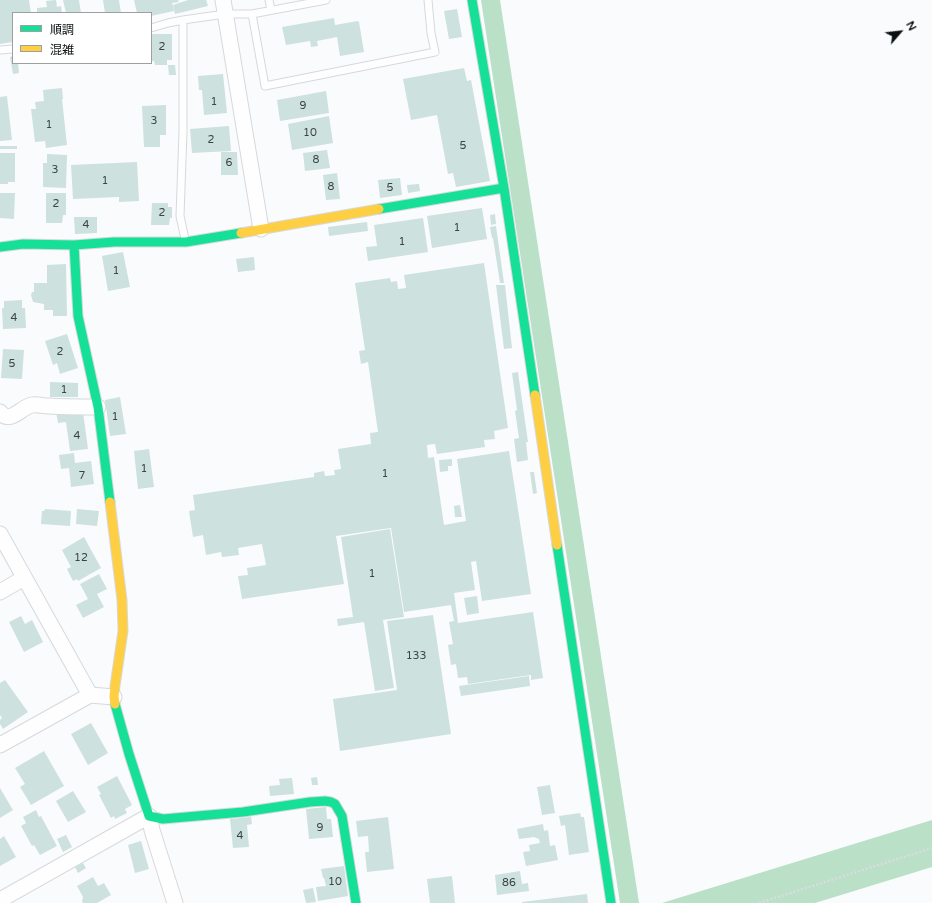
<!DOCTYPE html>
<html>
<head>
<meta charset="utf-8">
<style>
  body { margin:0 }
  #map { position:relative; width:932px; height:903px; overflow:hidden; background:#fafbfc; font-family:"Varela Round","Noto Sans JP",sans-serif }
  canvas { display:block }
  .legend { position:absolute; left:12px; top:12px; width:140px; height:52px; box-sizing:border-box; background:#fff; border:1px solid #9d9fa0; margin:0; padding:5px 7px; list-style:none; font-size:12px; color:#0a1012 }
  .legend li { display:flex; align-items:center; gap:8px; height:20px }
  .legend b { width:20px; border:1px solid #9d9fa0 }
  .north { position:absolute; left:880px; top:12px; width:40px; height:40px; -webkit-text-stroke:3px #fff; paint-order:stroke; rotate:62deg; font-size:11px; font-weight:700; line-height:16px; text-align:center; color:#0a1012 }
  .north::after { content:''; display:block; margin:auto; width:14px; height:18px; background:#0a1012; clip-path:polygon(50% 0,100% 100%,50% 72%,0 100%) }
</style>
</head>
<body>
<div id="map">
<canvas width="932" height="903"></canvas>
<ul class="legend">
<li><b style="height:5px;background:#16e098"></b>順調</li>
<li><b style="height:5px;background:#ffcf43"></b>混雑</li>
</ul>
<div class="north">N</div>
</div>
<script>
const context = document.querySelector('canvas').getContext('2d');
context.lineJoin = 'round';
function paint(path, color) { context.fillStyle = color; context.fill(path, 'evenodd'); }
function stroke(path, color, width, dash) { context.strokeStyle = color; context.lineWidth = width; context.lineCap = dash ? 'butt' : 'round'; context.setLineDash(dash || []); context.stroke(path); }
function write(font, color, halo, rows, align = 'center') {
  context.font = font + ' "Varela Round",sans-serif'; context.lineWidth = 4; context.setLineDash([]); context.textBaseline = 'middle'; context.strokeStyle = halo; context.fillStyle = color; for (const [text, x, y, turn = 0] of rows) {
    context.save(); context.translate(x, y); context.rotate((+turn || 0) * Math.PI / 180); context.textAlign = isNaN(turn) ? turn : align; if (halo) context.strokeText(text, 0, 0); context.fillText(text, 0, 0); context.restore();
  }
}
paint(new Path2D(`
  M481,0H500L639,903H620Z
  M932,820V867L815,903H662Z`), '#bae0c7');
paint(new Path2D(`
  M0,0H29L31,13H13V42L0,44Z
  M56,0L57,7L61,6L62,13H37V8L47,7L46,1Z
  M63,0H79L81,13H66Z
  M103,0H119L121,13H105Z
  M134,0H178L179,2L173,3L172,2L174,11L151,16V13H137Z
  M188,0H206L208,6L175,14L173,5Z
  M457,9L462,37L449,39L444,11Z
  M334,18L335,25L358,21L359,22L364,52L340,56L337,37L317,41L318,46L311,47L310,41L286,45L282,27Z
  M151,34H172V60H167V65H155L154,61H151Z
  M13,56V63H18L19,73L13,74L10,57Z
  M168,65H175L176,75H169Z
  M464,68L467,81L471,80L490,181L456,187L453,173L448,174L437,115L411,120L403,79Z
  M223,74L227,113L204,115L202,90H199L198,76Z
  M62,88L63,99H62L67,145L46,148L45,141L35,142L31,109H36L35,102L44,101L43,90Z
  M326,91L329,113L280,121L277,100Z
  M7,96L12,140L0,141V97Z
  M166,105V135H160V147H144L142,106Z
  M329,116L333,143L292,150L288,124Z
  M229,126L231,151L192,153L190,129Z
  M0,146H17V149H0Z
  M327,150L330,168L305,171L303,153Z
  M221,152H237L238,175H221Z
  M0,153H15V182H8V184H0Z
  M47,154L67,155L66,188L43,187V163H47Z
  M137,162L139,201L119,202V197L73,199L71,165Z
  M337,173L340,199L326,200L323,175Z
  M400,178L402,195L380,198L378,180Z
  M419,184L420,191L408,193L407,185Z
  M0,193H15L14,219L0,218Z
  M46,193H66V215H63L62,223H46Z
  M152,203H168V207H172V218H170L169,225H151Z
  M482,208L487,239L432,248L427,216Z
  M495,214L496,224L491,225L490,215Z
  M74,217H97V233L75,234Z
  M423,218L428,252L368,261L366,247L377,246L374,225Z
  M367,222L368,231L329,236L328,227Z
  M496,226L504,283H500L493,238H492L490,227Z
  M123,252L130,287L108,291L102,256Z
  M254,257L255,270L238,272L236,259Z
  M484,263L508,428L494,431L495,439L484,440L485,447L437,454L435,444L427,445L428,458L434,457L444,525L466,521L457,459L509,451L531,594L482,601L476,561L471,562L475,590L454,593L458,623L533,612L543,678L531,680V675L468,684L467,677L458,678L456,664L451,665L448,645L453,644L449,622L454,621L451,605L404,612L391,528L336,536L344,584L242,599L238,576L248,575L247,568L266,565L262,544L238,548L239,555L222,557L221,552L206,555L203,535L193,537L189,511L195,510L193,495L314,477V473L324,471L325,476L335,475L334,470L341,469L338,449L371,444L370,433L378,432L368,362L361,364L359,351L365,350L355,283L390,278L391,282L397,281L398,289L406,288L404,275Z
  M66,264L67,316H53V310H44V304L33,302L31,295L32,292H34V283H47V265Z
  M496,285H505L512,348L504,349Z
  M22,300V308H25L26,328L3,329L2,308H4V301Z
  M67,334L78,368L60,374L57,363L53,365L45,341Z
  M3,349L24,350L22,379L1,378Z
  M518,372L528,442H526L528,460L517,462L514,439L519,438L515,411L517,410L512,373Z
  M50,382L78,383V397H50Z
  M120,397L126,434L110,436L105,400Z
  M66,410L67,415L83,412L88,449L70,451L66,422L58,423L56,411Z
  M149,449L154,487L138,489L134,451Z
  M74,453L75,463L91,461L94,484L71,487L69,468L61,469L59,455Z
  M452,459V466H448V471L440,472L439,460Z
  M530,472H534L537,493L533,494Z
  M460,505L462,517H455L454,506Z
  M45,509L71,511L70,526L41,524L42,511H44Z
  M77,509L99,511L97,526L76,524Z
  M390,529L404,617L383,620L394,688L375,691L364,622L338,626L337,619L353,617L341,537Z
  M84,537L101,568L78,581L77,579L73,581L67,569L71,567L62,550Z
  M99,574L107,589L97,594L104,607L83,618L76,605L88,599L80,584Z
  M477,596L479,613L467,615L464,598Z
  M433,615L451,734L340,751L333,699L397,690L387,621Z
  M21,616L25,624L32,620L43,642L24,652L9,622Z
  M529,676L530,686L461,696L459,686Z
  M5,680L28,712L3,729L0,724V720L2,718L0,715V683Z
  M91,723L108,753L88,765L71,734Z
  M44,751L64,786L31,805L20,787L25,784L15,768Z
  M117,776L132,805L125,809L127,813L115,819L114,816L111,818L99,795L101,794L97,787Z
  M317,777L318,785H312L311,778Z
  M292,778L294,794L270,796L269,786L280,785L279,779Z
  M550,785L555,813L542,815L537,787Z
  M0,788L13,810L0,818Z
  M73,791L86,812L68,822L56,801Z
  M326,807L327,819H331L333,837L309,839L306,809Z
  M36,810L39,817L41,816L57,846L40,855L34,845L32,846L21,826L26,823L23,817Z
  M580,813L581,817H584L589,852L569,855L565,825L561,826L559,816Z
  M251,817L252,824L247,825L249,847L233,848L230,819Z
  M388,817L394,869L367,872L365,852H369L368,836L358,837L356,821Z
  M543,824L544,831L548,830L550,846L555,845L558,860L526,866L523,852L530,851L529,845L540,843L539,839L534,837L519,839L517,829Z
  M66,835L72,847L63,852L57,839Z
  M4,836L16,857L0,866V839Z
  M141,841L149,869L135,873L128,845Z
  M83,863L86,868L78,873L75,867Z
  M344,866L348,896L318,901L316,887L326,886L324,878H323L321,869Z
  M520,871L522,884L528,883L529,891L497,895L495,875Z
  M452,876L455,903H430L427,879Z
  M93,877L98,886L104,883L111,895L97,903H83L82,901L83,897L77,886Z
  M313,888L316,902L306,903L303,890Z
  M587,894L588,903H522V902Z`), '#cde1df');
const lane = new Path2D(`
  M269,0L271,10
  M252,14L265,86L435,52L431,33L428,0
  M183,20V131L180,216L185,239
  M151,28L168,23L183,20L225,14H252L326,0
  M0,50L13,49`);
const street = new Path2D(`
  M223,0L261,229
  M0,412C10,425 21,407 32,405C37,404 43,406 48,406C65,407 81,407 98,407
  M0,534L90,695L114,697
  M0,592L24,578
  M0,745L90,695
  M0,900L149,816L152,830L175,903`);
const fast = new Path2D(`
  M472,0L504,188L535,395
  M379,209L504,188
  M74,245L78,316L98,407L110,502
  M0,247L23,244L74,245L114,242H186L241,233
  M557,545L611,903
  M115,704L129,754L149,816L163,819L243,812L310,802L325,801L331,802L335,804L342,816L356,903`);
const slow = new Path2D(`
  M241,233L379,209
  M535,395L557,545
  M110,502L122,600L123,631L115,686L114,697L115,704`);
stroke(lane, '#d6d9dc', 9);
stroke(street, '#d6d9dc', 17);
stroke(fast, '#d6d9dc', 11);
stroke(slow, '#d6d9dc', 11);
stroke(new Path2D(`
  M759,903L932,848`), '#dbdcdc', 2.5, [2, 2]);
stroke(lane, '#fefeff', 7);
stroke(street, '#fefeff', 15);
stroke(fast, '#16e098', 9);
stroke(slow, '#ffcf43', 9);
write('11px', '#3b4445', null, [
  ["2",162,47],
  ["1",214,102],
  ["9",303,106],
  ["3",154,121],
  ["1",49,125],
  ["10",310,133],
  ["2",211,140],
  ["5",463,146],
  ["8",316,160],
  ["6",229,163],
  ["3",55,170],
  ["1",105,181],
  ["8",331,187],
  ["5",390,188],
  ["2",56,204],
  ["2",162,213],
  ["4",86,225],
  ["1",457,228],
  ["1",402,242],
  ["1",116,271],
  ["4",14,318],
  ["2",60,352],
  ["5",12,364],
  ["1",64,390],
  ["1",115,417],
  ["4",77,436],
  ["1",144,469],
  ["1",385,474],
  ["7",82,476],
  ["12",81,558],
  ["1",372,574],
  ["133",416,656],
  ["9",320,828],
  ["4",240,836],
  ["10",335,882],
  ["86",509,883]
]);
</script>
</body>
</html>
